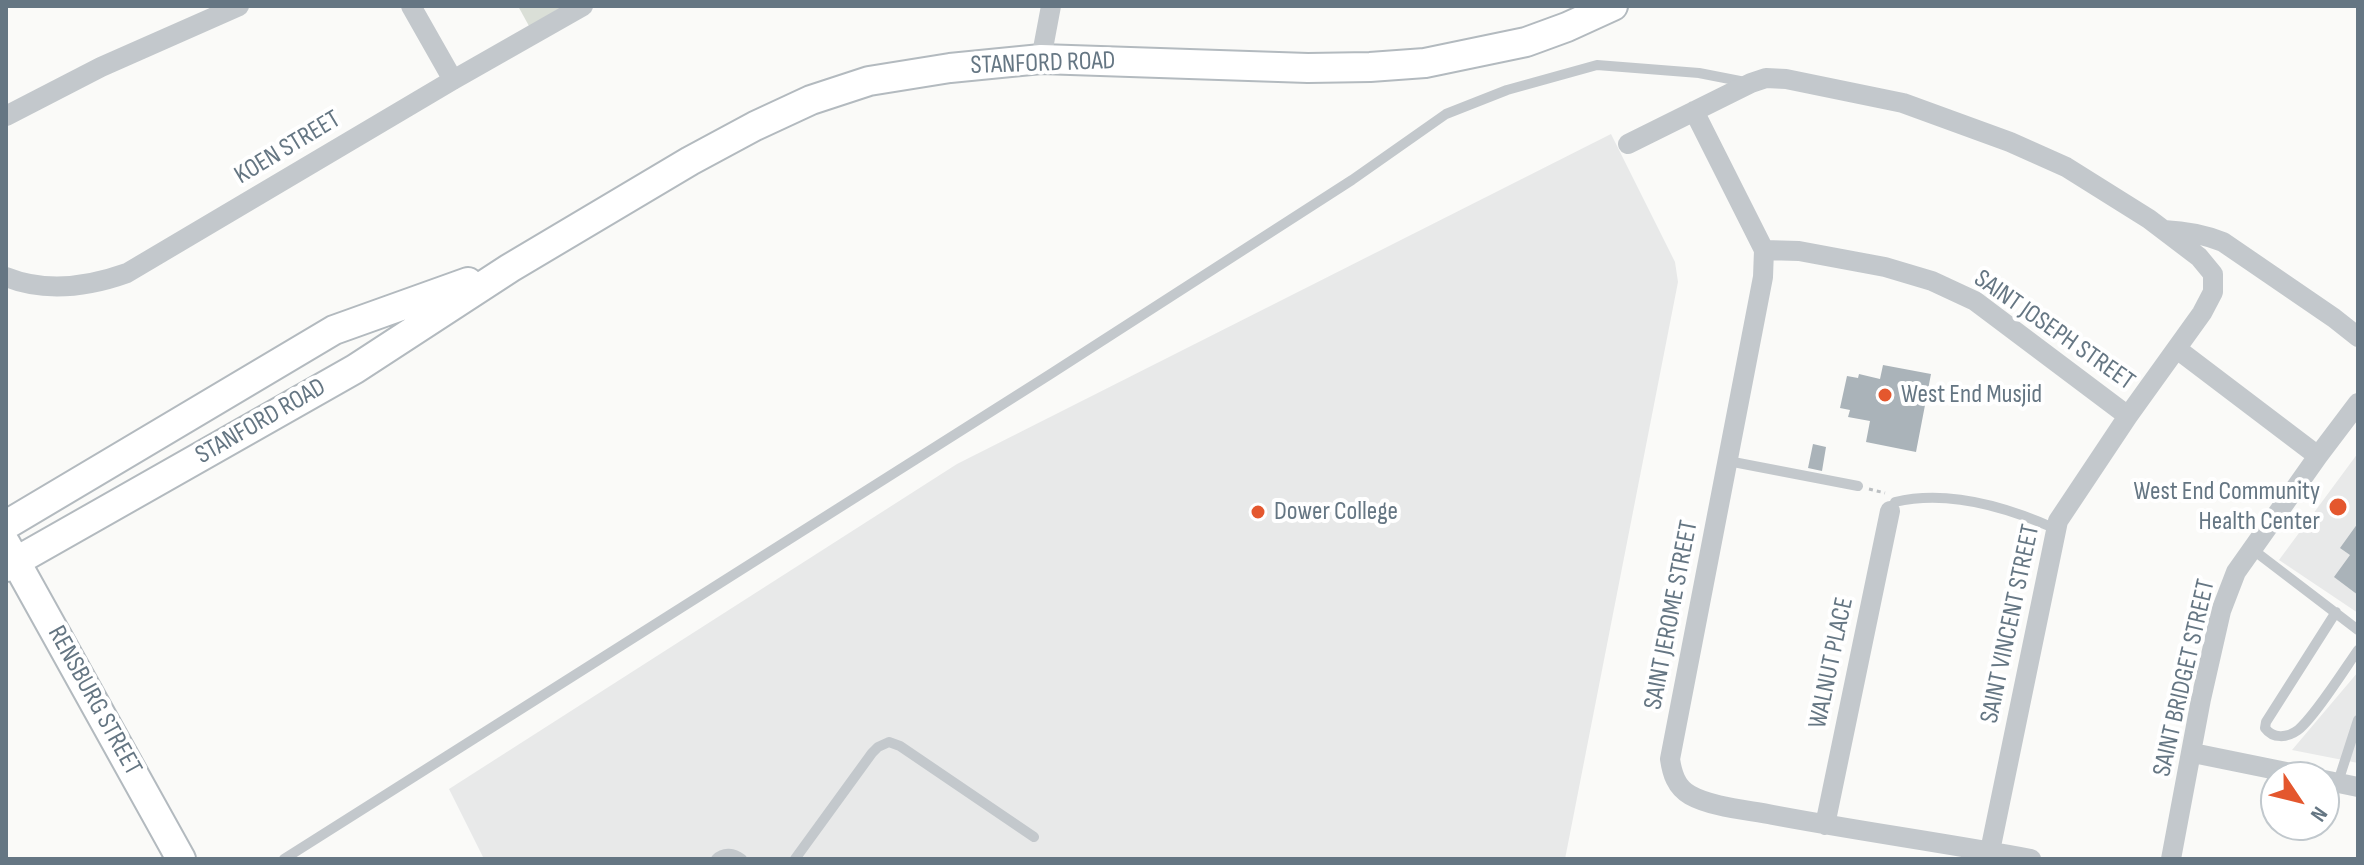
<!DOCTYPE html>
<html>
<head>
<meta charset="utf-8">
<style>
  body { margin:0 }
  #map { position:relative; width:2364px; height:865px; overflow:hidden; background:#fafaf8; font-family:"Sofia Sans Condensed",sans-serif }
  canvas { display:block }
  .frame { position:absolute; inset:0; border:8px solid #657683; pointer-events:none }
  .north { position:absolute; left:2260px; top:761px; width:80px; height:80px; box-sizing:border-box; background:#fff; border:2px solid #c1c8cd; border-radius:50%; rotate:125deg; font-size:22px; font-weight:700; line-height:32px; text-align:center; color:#657683 }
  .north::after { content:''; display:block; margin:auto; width:28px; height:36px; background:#e4572e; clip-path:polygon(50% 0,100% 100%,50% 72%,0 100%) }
</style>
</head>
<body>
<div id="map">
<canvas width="2364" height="865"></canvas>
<div class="frame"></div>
<div class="north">N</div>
</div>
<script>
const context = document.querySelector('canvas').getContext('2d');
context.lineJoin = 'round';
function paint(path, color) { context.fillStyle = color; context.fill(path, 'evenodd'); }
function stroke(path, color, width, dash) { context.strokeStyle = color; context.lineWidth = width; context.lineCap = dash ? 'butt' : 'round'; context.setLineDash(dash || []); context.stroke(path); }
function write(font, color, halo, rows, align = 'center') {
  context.font = font + ' "Sofia Sans Condensed",sans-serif'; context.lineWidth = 8; context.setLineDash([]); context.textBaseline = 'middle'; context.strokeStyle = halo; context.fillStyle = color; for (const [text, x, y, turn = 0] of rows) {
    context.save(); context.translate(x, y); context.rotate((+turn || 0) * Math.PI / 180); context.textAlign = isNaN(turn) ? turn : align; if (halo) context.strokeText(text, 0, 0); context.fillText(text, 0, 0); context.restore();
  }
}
paint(new Path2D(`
  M1611,134L1675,262L1678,282L1565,859H484L449,789L957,464Z
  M2358,453V613L2279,560Z
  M2358,672V763L2292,750Z`), '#e8e9e9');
paint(new Path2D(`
  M518,6H564L529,26Z`), '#dadfd7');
paint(new Path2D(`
  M1883,365L1931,374L1916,452L1866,442L1870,421L1848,417L1850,410L1840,408L1847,376L1858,378L1859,374L1880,379Z
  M1813,444L1826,447L1822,471L1808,468Z
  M2358,523V595L2334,577L2350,555L2340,548Z`), '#aab3b9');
const secondary = new Path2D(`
  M6,525L334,330L468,282
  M6,544L181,859
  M6,567L355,369L510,268L690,161L755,126L811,100L869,81L950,68L1041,59L1308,68L1370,67L1425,63L1526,42L1567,27L1613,6`);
stroke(secondary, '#b3babf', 32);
stroke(new Path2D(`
  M1869,489L1885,493`), '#bbbfc2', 3, [4, 4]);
stroke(new Path2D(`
  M1728,461L1858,486
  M1895,502C1949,489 2007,507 2056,529
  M2252,549L2358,630
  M2336,612L2266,722L2265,728C2273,739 2287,738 2298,730C2315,716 2344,670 2358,650
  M2338,782L2358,720
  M284,859L1049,375L1352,180L1446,114L1507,90L1597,65L1699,73L1745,82
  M716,859C724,851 734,853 742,859
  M795,859L872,753L878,747L889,742L900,746L1034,837`), '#c3c8cc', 10);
stroke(new Path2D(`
  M411,6L453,80
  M1041,59L1051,6
  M1694,111L1764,250L1763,277L1670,759C1672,773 1676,787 1690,795C1711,807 1748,810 1773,815C1858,831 1945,843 2031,859
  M6,116L101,67L239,6
  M1628,144L1751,83L1766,78L1786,79L1903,103L2010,142L2066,167L2149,219L2199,257L2213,274V292L2202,313L2128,416L2058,521L1990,851
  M2164,230C2186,231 2203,234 2223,242L2334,318L2358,337
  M1764,250L1799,251L1885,267L1932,281L1975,301L2128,416
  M6,277C46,293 88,287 127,273L453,80L583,6
  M2177,349L2318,456
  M2193,753L2311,777
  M2324,780L2358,787
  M1825,825L1890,511
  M2171,859L2201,699L2221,611L2236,572L2318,456L2358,403`), '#c3c8cc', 20);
stroke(secondary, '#fff', 28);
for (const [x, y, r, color] of [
  [1885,395,8,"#e4572e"],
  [2338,507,10,"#e4572e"],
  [1258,512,8,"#e4572e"]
]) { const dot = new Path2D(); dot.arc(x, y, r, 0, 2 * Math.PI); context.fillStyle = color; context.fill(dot); stroke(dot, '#fff', 3); }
write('26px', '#657683', '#fff', [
  ["STANFORD ROAD",1043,64,-2],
  ["KOEN STREET",288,148,-31],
  ["SAINT JOSEPH STREET",2054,331,35],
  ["STANFORD ROAD",261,422,-30],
  ["SAINT JEROME STREET",1672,615,-79],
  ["SAINT VINCENT STREET",2011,624,-78],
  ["WALNUT PLACE",1832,663,-78],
  ["SAINT BRIDGET STREET",2185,678,-77],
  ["RENSBURG STREET",94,701,61]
]);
write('26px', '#657683', '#fff', [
  ["West End Musjid",1901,395],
  ["West End Community",2320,492,"right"],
  ["Health Center",2320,522,"right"],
  ["Dower College",1274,512]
], 'left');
</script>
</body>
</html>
